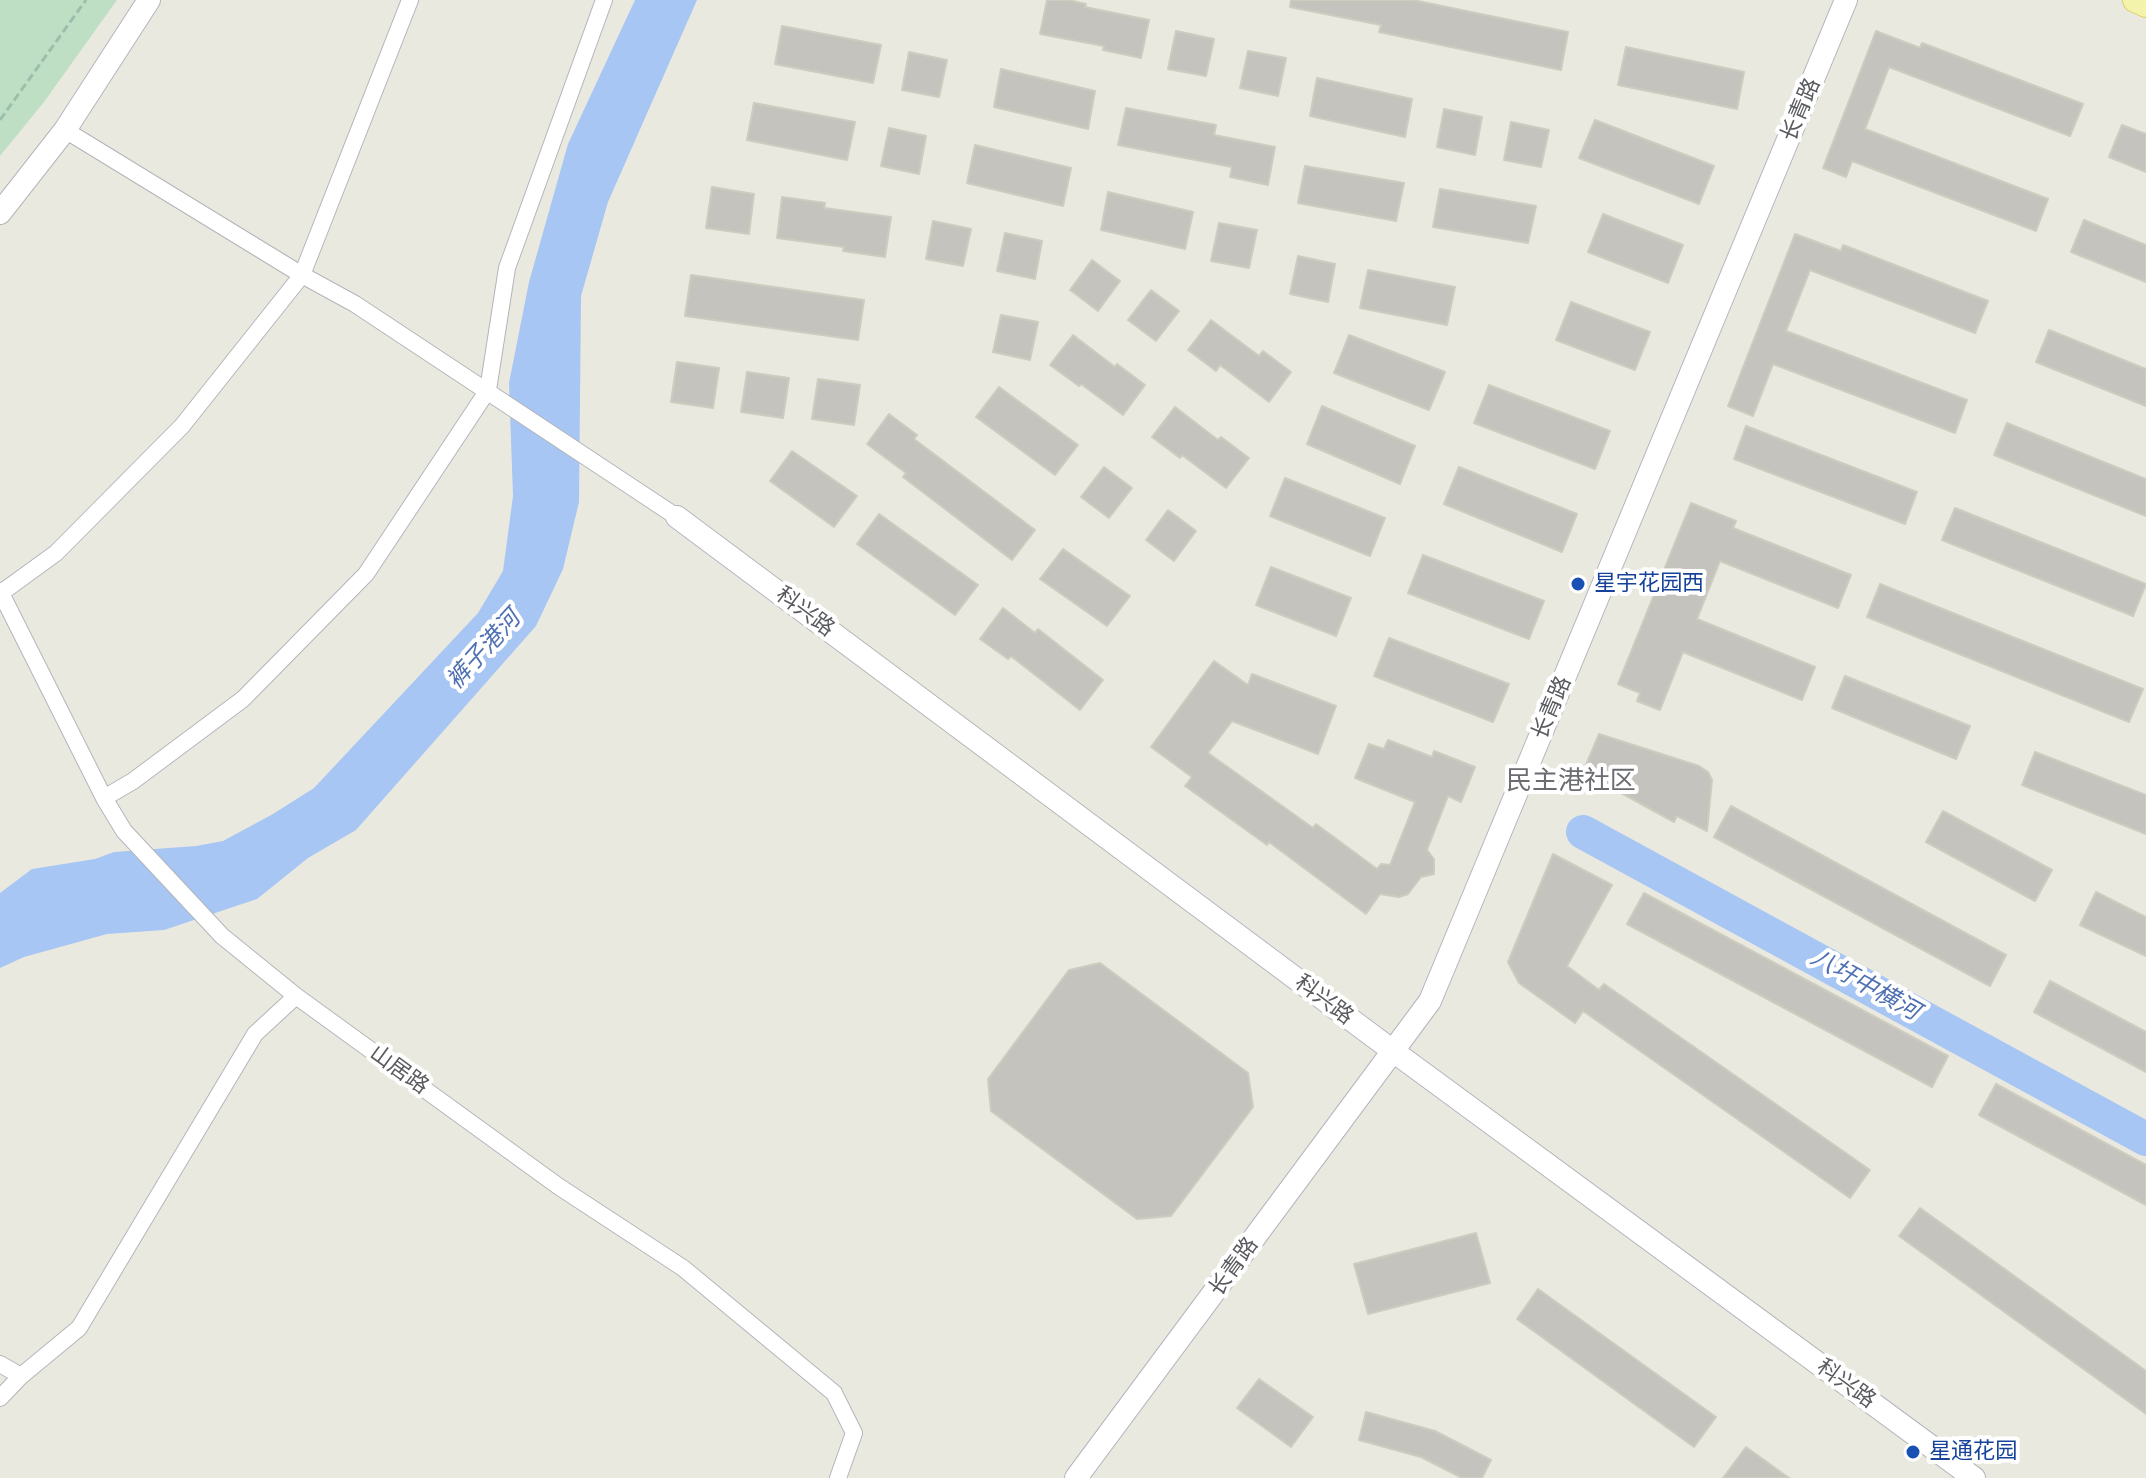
<!DOCTYPE html>
<html>
<head>
<meta charset="utf-8">
<style>
  body { margin:0 }
  canvas { display:block; background:#eae9e0 }
</style>
</head>
<body>
<canvas width="2146" height="1478"></canvas>
<script>
const context = document.querySelector('canvas').getContext('2d');
context.lineJoin = 'round';
function paint(path, color) { context.fillStyle = color; context.fill(path, 'evenodd'); }
function stroke(path, color, width, dash) { context.strokeStyle = color; context.lineWidth = width; context.lineCap = dash ? 'butt' : 'round'; context.setLineDash(dash || []); context.stroke(path); }
function write(font, color, halo, rows, align = 'center') {
  context.font = font + ' "IBM Plex Sans","Noto Sans SC",sans-serif'; context.lineWidth = 8; context.setLineDash([]); context.textBaseline = 'middle'; context.strokeStyle = halo; context.fillStyle = color; for (const [text, x, y, turn = 0] of rows) {
    context.save(); context.translate(x, y); context.rotate((+turn || 0) * Math.PI / 180); context.textAlign = isNaN(turn) ? turn : align; if (halo) context.strokeText(text, 0, 0); context.fillText(text, 0, 0); context.restore();
  }
}
paint(new Path2D(`
  M0,0H117L44,102L0,156Z`), '#bfdfc4');
paint(new Path2D(`
  M635,0H697L608,202L581,296L579,502L563,569L536,626L356,830L308,858L257,899L164,930L107,934L24,957L0,968V893L32,869L95,859L114,852L196,846L223,841L273,814L314,788L478,613L503,571L513,496L509,383L529,282L568,144Z`), '#a7c6f3');
stroke(new Path2D(`
  M1583,832L2146,1139`), '#a7c6f3', 34);
const building = new Path2D(`
  M1047,0H1068L1086,4L1085,7L1149,20L1141,58L1103,50L1104,46L1040,34Z
  M1291,0H1413L1568,32L1561,70L1379,32L1381,25L1290,7Z
  M782,26L881,45L873,83L775,64Z
  M1176,31L1214,39L1206,76L1168,69Z
  M1876,31L1920,48L1922,43L2083,104L2070,136L1889,67L1865,129L2048,199L2036,231L1852,161L1846,177L1823,168Z
  M1626,47L1744,72L1737,109L1618,85Z
  M1248,51L1286,58L1278,96L1240,88Z
  M909,52L947,60L939,97L902,90Z
  M1001,69L1095,91L1088,129L994,107Z
  M1317,78L1412,99L1405,137L1310,116Z
  M754,103L855,122L847,160L747,140Z
  M1126,108L1216,125L1214,135L1275,147L1268,185L1230,177L1232,167L1118,145Z
  M1444,109L1482,117L1475,155L1437,147Z
  M1595,120L1714,166L1699,204L1579,158Z
  M1511,122L1549,130L1541,167L1504,160Z
  M2122,125L2146,134V172L2109,157Z
  M889,128L926,136L919,174L881,166Z
  M975,145L1071,168L1063,206L967,183Z
  M1305,166L1404,183L1396,221L1298,203Z
  M712,187L754,194L749,234L706,228Z
  M1440,189L1536,206L1528,243L1433,227Z
  M1108,192L1193,212L1185,249L1101,230Z
  M782,197L825,203L824,208L891,217L885,257L843,251L844,247L777,238Z
  M1603,214L1683,245L1668,283L1588,252Z
  M2084,220L2146,245V282L2071,252Z
  M933,221L971,229L963,266L926,259Z
  M1219,223L1257,230L1249,268L1211,261Z
  M1005,233L1042,241L1035,279L997,271Z
  M1795,234L1841,251L1843,245L1988,301L1975,333L1810,270L1786,331L1967,400L1955,433L1773,364L1753,416L1728,406Z
  M1298,256L1335,264L1328,302L1290,294Z
  M1092,260L1120,281L1098,311L1070,290Z
  M1368,270L1455,287L1447,325L1360,308Z
  M691,275L864,300L858,340L685,316Z
  M1151,290L1179,311L1156,341L1128,320Z
  M1571,302L1650,332L1635,370L1556,340Z
  M1001,315L1038,322L1030,360L993,352Z
  M1211,320L1259,356L1263,351L1291,372L1269,402L1220,365L1216,371L1188,350Z
  M2049,330L2146,369V406L2036,362Z
  M1073,335L1115,367L1117,364L1145,385L1123,415L1081,384L1079,386L1050,365Z
  M1349,335L1445,372L1429,410L1334,373Z
  M677,362L719,368L713,408L671,402Z
  M747,372L789,378L783,418L741,412Z
  M818,379L860,385L854,425L812,419Z
  M1489,385L1610,431L1595,469L1474,423Z
  M999,387L1078,445L1055,475L976,417Z
  M1322,406L1415,446L1400,484L1307,444Z
  M1175,407L1218,440L1221,437L1249,458L1226,488L1182,455L1180,458L1152,437Z
  M889,414L917,435L914,439L1035,530L1012,560L903,477L906,473L867,444Z
  M2007,423L2146,479V516L1994,455Z
  M1746,426L1917,492L1905,524L1734,459Z
  M792,451L857,496L834,527L770,481Z
  M1104,467L1132,488L1109,518L1081,497Z
  M1459,467L1577,514L1562,552L1444,504Z
  M1285,478L1385,518L1370,556L1270,516Z
  M1691,503L1736,521L1733,528L1851,575L1838,608L1720,561L1697,619L1815,667L1802,700L1683,652L1660,710L1637,701L1640,693L1618,684Z
  M1955,508L2146,584L2133,616L1942,540Z
  M1168,510L1196,531L1174,561L1146,540Z
  M879,514L978,585L955,615L857,544Z
  M1063,549L1130,596L1107,626L1040,579Z
  M1423,555L1544,601L1529,639L1408,593Z
  M1271,567L1351,598L1336,636L1256,605Z
  M1880,584L2143,689L2129,722L1867,617Z
  M1003,608L1035,633L1038,629L1103,680L1080,710L1011,656L1008,659L980,639Z
  M1389,638L1509,684L1493,722L1374,676Z
  M1214,661L1248,685L1252,674L1336,706L1318,754L1232,721L1208,753L1313,828L1316,824L1377,869L1381,864L1390,865L1415,802L1355,778L1369,744L1384,749L1388,740L1432,757L1434,751L1475,767L1461,802L1448,796L1427,850L1434,859V874L1421,877L1408,894L1399,897L1380,894L1366,914L1269,842L1267,845L1185,786L1192,777L1151,747Z
  M1845,676L1970,726L1956,759L1832,708Z
  M1599,734L1699,766L1708,772L1712,780L1707,831L1677,816L1674,822L1583,772Z
  M2035,752L2146,795V834L2022,785Z
  M1731,806L2006,955L1990,986L1714,837Z
  M1943,811L2052,870L2035,901L1926,842Z
  M1553,854L1612,885L1567,966L1599,990L1604,984L1870,1170L1850,1198L1583,1011L1575,1023L1519,983L1508,962Z
  M2096,892L2146,917V956L2080,925Z
  M1644,893L1948,1056L1932,1087L1627,924Z
  M1100,963L1248,1073L1253,1107L1171,1216L1137,1219L991,1111L988,1079L1069,970Z
  M2050,981L2146,1032V1072L2034,1012Z
  M1996,1084L2146,1165V1205L1979,1115Z
  M1920,1208L2146,1371V1414L1899,1236Z
  M1476,1233L1490,1283L1368,1314L1354,1264Z
  M1538,1289L1716,1417L1694,1447L1517,1319Z
  M1259,1379L1313,1417L1291,1447L1237,1408Z
  M1366,1412L1435,1431L1491,1460L1482,1478H1462L1421,1457L1359,1440Z
  M1746,1447L1789,1478H1723Z`);
paint(building, '#c5c3bd');
stroke(building, '#cecbbf', 2);
const street = new Path2D(`
  M65,130L302,275L355,304L677,517
  M0,591L104,798L124,831L222,936L296,996L558,1186L683,1268L834,1393L854,1433L838,1478
  M1,593L56,553L182,426L302,275L410,0
  M104,798L133,781L243,699L366,574L488,390L507,268L604,0
  M0,1364L21,1376
  M0,1398L21,1376L79,1328L255,1034L296,996`);
const secondary = new Path2D(`
  M0,213L65,130L149,0
  M677,517L1393,1051L1974,1478
  M1076,1478L1430,1001L1846,0`);
const primary = new Path2D(`
  M2135,0L2146,5`);
stroke(street, '#b3b5b9', 18);
stroke(secondary, '#b4b5bb', 24);
stroke(primary, '#dece65', 26);
stroke(new Path2D(`
  M0,120L86,0`), '#9abfaa', 3, [8, 4]);
stroke(street, '#fff', 16);
stroke(secondary, '#fff', 22);
stroke(primary, '#f4f3ab', 24);
for (const [x, y, r, color] of [
  [1578,584,8,"#1a4fb4"],
  [1913,1452,8,"#1a4fb4"]
]) { const dot = new Path2D(); dot.arc(x, y, r, 0, 2 * Math.PI); context.fillStyle = color; context.fill(dot); stroke(dot, '#fff', 3); }
write('22px', '#595b5f', '#fff', [
  ["长青路",1801,110,-67],
  ["科兴路",805,612,37],
  ["长青路",1552,708,-67],
  ["科兴路",1324,1000,37],
  ["山居路",399,1070,36],
  ["长青路",1234,1267,-54],
  ["科兴路",1846,1384,36]
]);
write('22px', '#164399', '#fff', [
  ["星宇花园西",1594,584],
  ["星通花园",1929,1452]
], 'left');
write('italic 24px', '#4e70b2', '#fff', [
  ["裤子港河",484,650,-48],
  ["八圩中横河",1865,985,29]
]);
write('26px', '#6a6c71', '#fff', [
  ["民主港社区",1571,781]
]);
</script>
</body>
</html>
